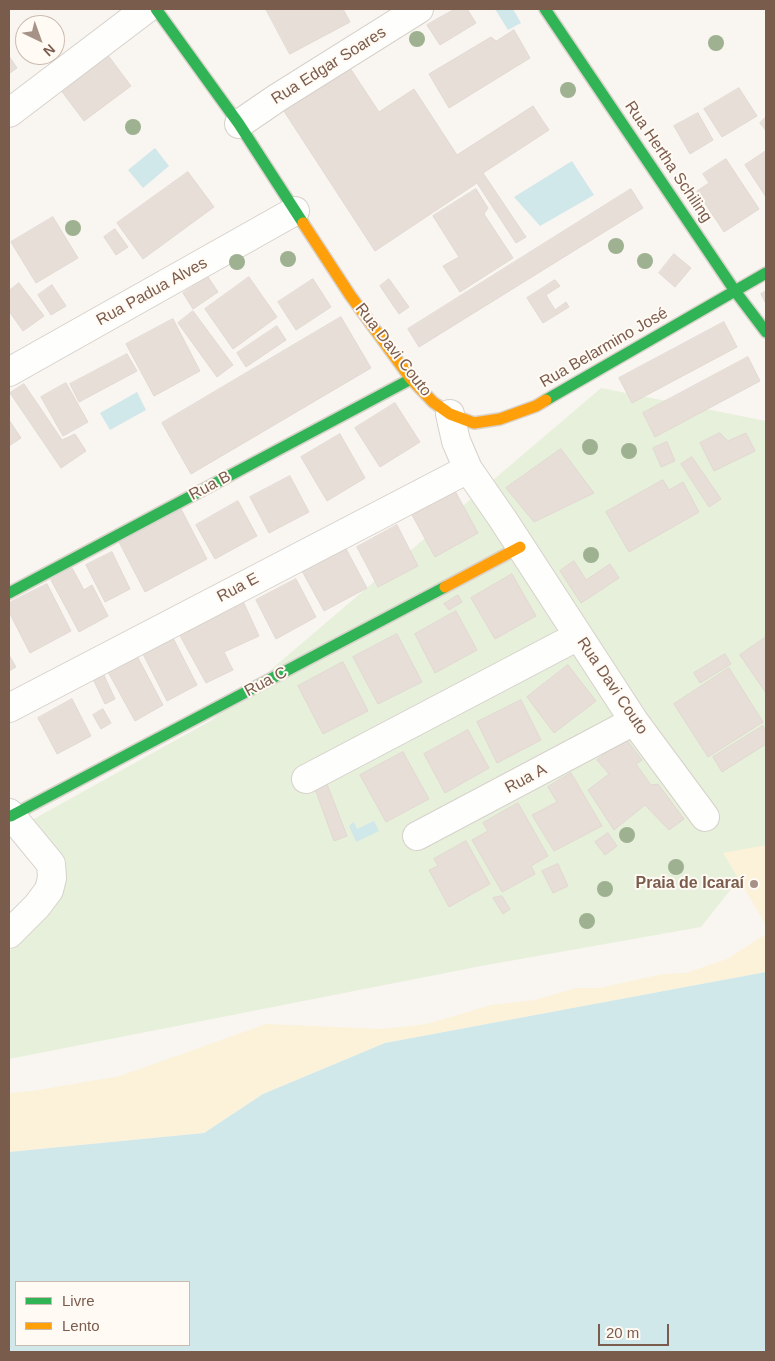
<!DOCTYPE html>
<html>
<head>
<meta charset="utf-8">
<style>
  body { margin:0 }
  #map { position:relative; width:775px; height:1361px; overflow:hidden; background:#f9f5f0; font-family:Arial,sans-serif }
  canvas { display:block }
  .frame { position:absolute; inset:0; border:10px solid #7a5c4d; pointer-events:none }
  .legend { position:absolute; left:15px; top:1281px; width:175px; height:65px; box-sizing:border-box; background:#fffaf3; border:1px solid #cabbb1; margin:0; padding:6px 9px; list-style:none; font-size:15px; color:#7a5c4d }
  .legend li { display:flex; align-items:center; gap:10px; height:25px }
  .legend b { width:25px; border:1px solid #cabbb1 }
  .north { position:absolute; left:15px; top:15px; width:50px; height:50px; box-sizing:border-box; background:#fffaf3; border:1px solid #cabbb1; border-radius:50%; rotate:138deg; font-size:14px; font-weight:700; line-height:20px; text-align:center; color:#7a5c4d }
  .north::after { content:''; display:block; margin:auto; width:18px; height:22px; background:#a69286; clip-path:polygon(50% 0,100% 100%,50% 72%,0 100%) }
  .scale { position:absolute; left:598px; top:1324px; width:71px; height:22px; box-sizing:border-box; border:2px solid #7a5c4d; border-top:0; padding-left:6px; font-size:15px; line-height:18px; white-space:nowrap; color:#7a5c4d; -webkit-text-stroke:4px #fffaf3; paint-order:stroke }
</style>
</head>
<body>
<div id="map">
<canvas width="775" height="1361"></canvas>
<div class="frame"></div>
<ul class="legend">
<li><b style="height:6px;background:#30b455"></b>Livre</li>
<li><b style="height:6px;background:#ff9f0a"></b>Lento</li>
</ul>
<div class="north">N</div>
<div class="scale">20 m</div>
</div>
<script>
const context = document.querySelector('canvas').getContext('2d');
context.lineJoin = 'round';
function paint(path, color) { context.fillStyle = color; context.fill(path, 'evenodd'); }
function stroke(path, color, width, dash) { context.strokeStyle = color; context.lineWidth = width; context.lineCap = dash ? 'butt' : 'round'; context.setLineDash(dash || []); context.stroke(path); }
function write(font, color, halo, rows, align = 'center') {
  context.font = font + ' Arial,sans-serif'; context.lineWidth = 4; context.setLineDash([]); context.textBaseline = 'middle'; context.strokeStyle = halo; context.fillStyle = color; for (const [text, x, y, turn = 0] of rows) {
    context.save(); context.translate(x, y); context.rotate((+turn || 0) * Math.PI / 180); context.textAlign = isNaN(turn) ? turn : align; if (halo) context.strokeText(text, 0, 0); context.fillText(text, 0, 0); context.restore();
  }
}
paint(new Path2D(`
  M601,388L766,421V845L701,927L481,966L9,1059V952L59,889L32,820L212,720Z`), '#e7f0db');
paint(new Path2D(`
  M766,845V925L723,853Z
  M766,934V972L385,1043L263,1094L204,1133L9,1152V1093L33,1091L120,1076L266,1024L382,1029L427,1024L491,1005L535,1000L576,988H599L663,974L686,973L727,959Z`), '#fbf2d9');
paint(new Path2D(`
  M495,9H513L521,23L508,30Z
  M155,148L169,166L143,188L128,170Z
  M572,161L594,195L540,226L514,197Z
  M137,392L146,410L110,430L100,413Z
  M374,821L379,831L356,842L349,826L354,822L357,829Z
  M766,972V1352H9V1152L204,1133L263,1094L385,1043ZM189,1282V1345H16V1282Z`), '#d0e8ea');
const building = new Path2D(`
  M266,9H343L350,22L290,54Z
  M455,9H467L476,23L440,45L427,25Z
  M514,30L530,58L449,108L429,74L491,37L496,41Z
  M107,54L131,86L84,121L60,89Z
  M9,56L17,68L10,73L9,72Z
  M344,59L379,112L414,89L457,155L533,106L549,130L483,173L526,237L516,243L477,183L375,251L278,102Z
  M739,88L757,116L722,137L704,109Z
  M698,113L713,140L690,154L674,126Z
  M766,117V131L760,123Z
  M766,151V197L745,165Z
  M726,159L759,209L724,232L697,191L709,183L703,174Z
  M188,172L214,207L143,259L117,223Z
  M476,189L488,208L484,214L513,258L460,292L443,266L459,257L433,216Z
  M631,189L643,208L419,347L408,329Z
  M53,217L78,258L36,283L11,242Z
  M115,229L128,247L116,255L104,237Z
  M674,254L691,268L675,287L659,273Z
  M208,277L218,292L193,309L183,293Z
  M249,277L277,317L233,349L205,309Z
  M313,279L331,307L296,330L278,302Z
  M389,279L409,307L399,314L380,286Z
  M555,280L560,286L546,295L555,310L566,302L569,307L543,323L527,298Z
  M19,283L44,316L23,331L9,311V291Z
  M52,285L66,306L51,315L38,295Z
  M766,291V304L761,294Z
  M193,311L233,365L217,377L178,323Z
  M341,317L371,368L191,474L162,423Z
  M173,319L200,371L154,396L126,344Z
  M724,322L737,347L632,403L619,378Z
  M277,326L286,340L246,367L237,353Z
  M127,354L137,371L79,402L70,384Z
  M748,357L760,381L655,437L643,413Z
  M66,383L88,422L63,436L41,397Z
  M24,384L62,440L75,434L86,451L61,468L10,393Z
  M395,403L420,442L380,467L355,428Z
  M9,420L21,438L9,446Z
  M720,433L728,441L746,433L755,451L714,471L700,443Z
  M340,434L365,478L327,501L301,457Z
  M667,442L675,461L661,467L653,448Z
  M561,449L594,493L534,522L506,488Z
  M692,457L721,499L709,507L681,464Z
  M290,476L309,512L269,533L250,497Z
  M663,480L669,490L683,482L699,512L629,552L606,512Z
  M454,489L478,533L435,557L411,513Z
  M238,501L257,536L215,559L196,525Z
  M181,509L207,559L145,592L119,542Z
  M397,525L418,566L378,587L357,547Z
  M344,545L367,588L324,611L301,569Z
  M112,552L130,589L105,602L86,565Z
  M574,561L586,580L610,564L619,578L581,603L560,571Z
  M72,568L84,590L92,585L108,616L79,632L51,580Z
  M512,574L536,616L495,639L471,598Z
  M296,579L316,617L276,639L256,600Z
  M47,584L71,631L30,653L9,612V603Z
  M458,595L462,602L449,610L444,604Z
  M242,599L259,636L224,652L233,670L206,683L178,632Z
  M456,611L477,650L435,673L415,634Z
  M397,634L422,682L378,704L353,657Z
  M172,636L197,685L167,701L142,652Z
  M766,637V693L740,655Z
  M136,654L163,705L135,721L107,670Z
  M725,654L731,664L700,683L694,673Z
  M9,655L16,667L9,671Z
  M343,662L368,711L323,734L298,686Z
  M568,665L596,701L554,733L527,697Z
  M729,668L763,722L708,757L674,704Z
  M102,671L115,699L105,704L93,679Z
  M72,699L91,736L57,754L38,718Z
  M521,700L541,740L497,763L477,722Z
  M103,709L111,723L101,729L93,715Z
  M763,726L766,732V744L722,772L713,757Z
  M468,730L489,768L445,793L424,754Z
  M626,739L642,760L636,764L651,785L658,784L684,819L669,830L645,805L614,830L588,790L609,774L597,760Z
  M403,752L429,799L386,822L360,775Z
  M571,773L602,826L554,851L532,815L557,802L548,787Z
  M327,784L347,836L334,841L315,789Z
  M518,803L548,856L531,866L535,874L502,892L472,840L488,831L483,823Z
  M608,833L617,846L605,855L595,842Z
  M466,841L490,884L449,907L429,870L438,866L434,859Z
  M558,864L568,886L553,893L542,871Z
  M502,896L510,909L503,914L493,898Z`);
paint(building, '#e6ded7');
stroke(building, '#e2d8d2', 1);
const street = new Path2D(`
  M9,113L146,9
  M239,124L277,98L419,9
  M9,372L295,211
  M450,414L456,441L468,469L502,518L634,721L705,817
  M9,708L468,469
  M306,779L578,636
  M9,813L51,864L52,878L49,890L37,906L9,934
  M417,836L634,721`);
const fast = new Path2D(`
  M156,9L239,124L303,223
  M545,9L735,291L766,332
  M546,400L766,273
  M9,593L411,379
  M11,816L445,587`);
const slow = new Path2D(`
  M303,223L350,295L411,379L433,402L450,414L474,423L500,419L536,406L546,400
  M445,587L520,547`);
stroke(street, '#d7d1cb', 30);
stroke(fast, '#d9d2cb', 14);
stroke(slow, '#d9d2cb', 14);
stroke(street, '#fefefd', 28);
stroke(fast, '#30b455', 11);
stroke(slow, '#ff9f0a', 11);
context.fillStyle = '#9eb190';
for (const [x, y] of [
  [417,39],
  [716,43],
  [568,90],
  [133,127],
  [73,228],
  [616,246],
  [288,259],
  [645,261],
  [237,262],
  [590,447],
  [629,451],
  [591,555],
  [627,835],
  [676,867],
  [605,889],
  [587,921]
]) { context.beginPath(); context.arc(x, y, 8, 0, 2 * Math.PI); context.fill(); }
for (const [x, y, r, color] of [
  [754,884,5,"#a69286"]
]) { const dot = new Path2D(); dot.arc(x, y, r, 0, 2 * Math.PI); context.fillStyle = color; context.fill(dot); stroke(dot, '#fffaf3', 2); }
write('16px', '#7a5c4d', '#fffaf3', [
  ["Rua Edgar Soares",329,66,-32],
  ["Rua Hertha Schiling",668,162,56],
  ["Rua Padua Alves",152,292,-29],
  ["Rua Belarmino José",604,348,-30],
  ["Rua Davi Couto",393,350,52],
  ["Rua B",210,486,-28],
  ["Rua E",238,588,-28],
  ["Rua C",266,682,-28],
  ["Rua Davi Couto",612,686,56],
  ["Rua A",526,779,-28]
]);
write('bold 16px', '#7a5c4d', '#fffaf3', [
  ["Praia de Icaraí",744,884]
], 'right');
</script>
</body>
</html>
